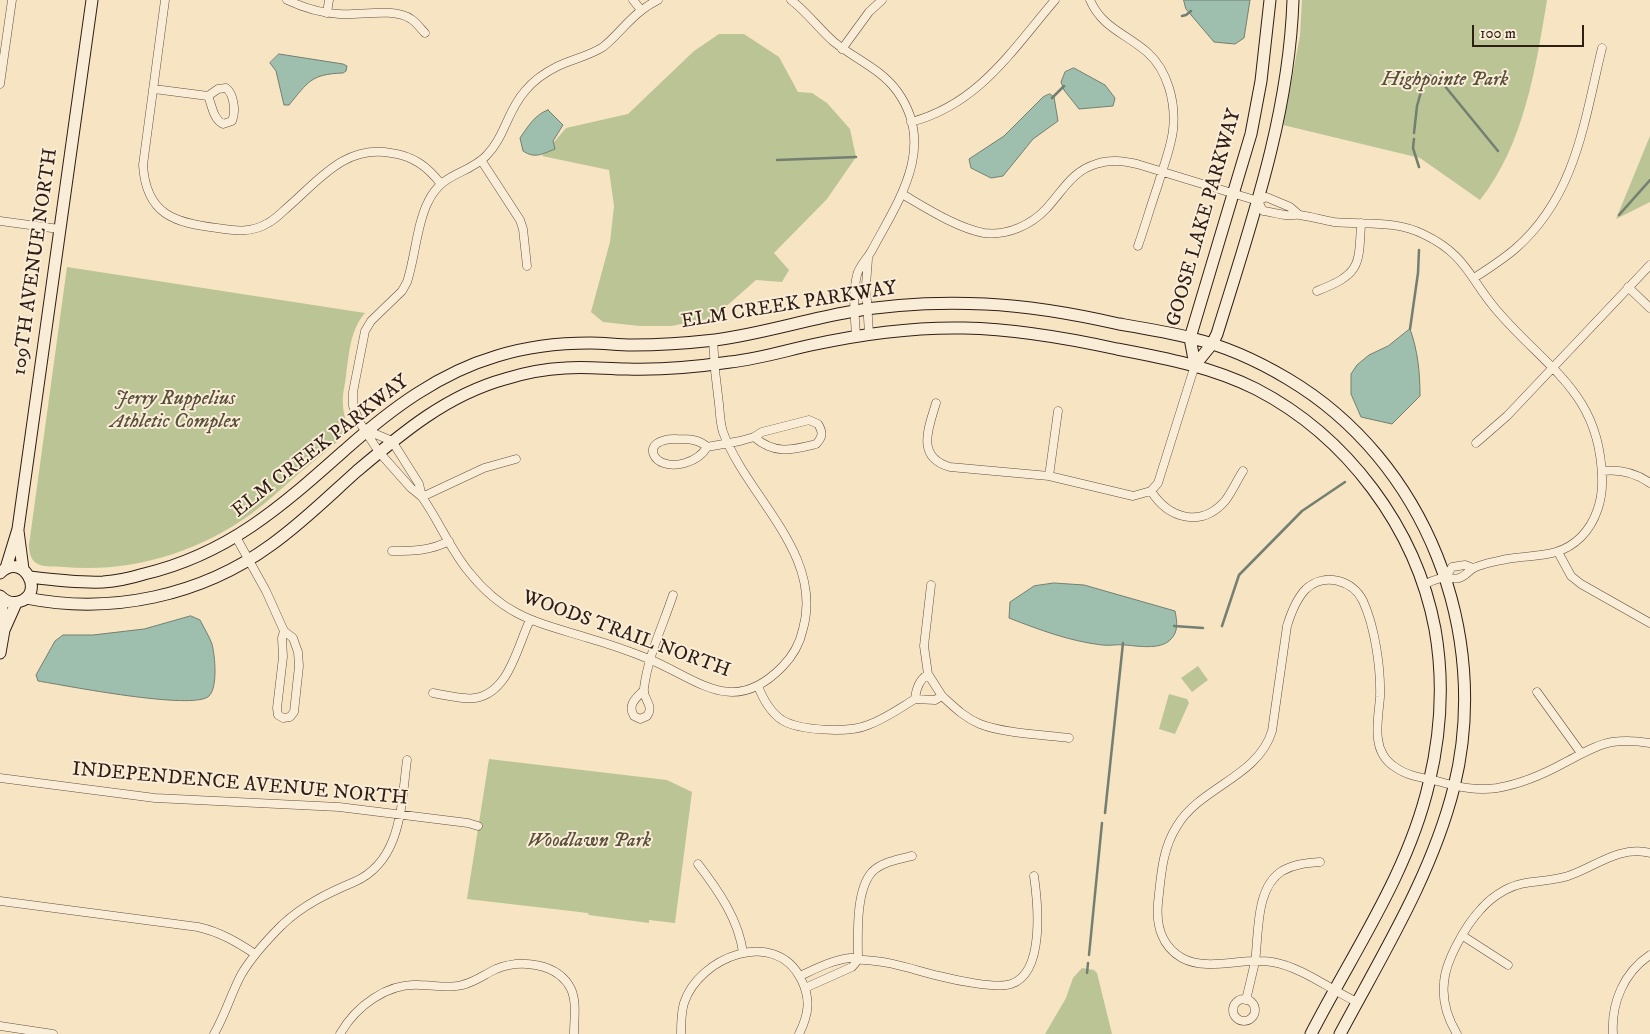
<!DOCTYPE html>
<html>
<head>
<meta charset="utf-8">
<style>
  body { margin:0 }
  #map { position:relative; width:1650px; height:1034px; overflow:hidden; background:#f7e4c3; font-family:"IM FELL DW Pica",serif }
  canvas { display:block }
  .scale { position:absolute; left:1472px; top:25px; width:112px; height:22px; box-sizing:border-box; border:2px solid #2f1e16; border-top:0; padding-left:6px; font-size:15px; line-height:18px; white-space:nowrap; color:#2f1e16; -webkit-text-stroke:4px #faedd8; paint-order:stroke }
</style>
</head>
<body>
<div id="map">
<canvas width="1650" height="1034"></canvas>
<div class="scale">100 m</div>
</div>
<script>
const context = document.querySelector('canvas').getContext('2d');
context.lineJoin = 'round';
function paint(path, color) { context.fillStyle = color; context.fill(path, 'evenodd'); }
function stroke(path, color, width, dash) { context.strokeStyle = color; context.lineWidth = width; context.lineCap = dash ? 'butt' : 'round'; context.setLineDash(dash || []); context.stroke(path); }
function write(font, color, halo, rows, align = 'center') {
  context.font = font + ' "IM FELL DW Pica",serif'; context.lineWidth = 4; context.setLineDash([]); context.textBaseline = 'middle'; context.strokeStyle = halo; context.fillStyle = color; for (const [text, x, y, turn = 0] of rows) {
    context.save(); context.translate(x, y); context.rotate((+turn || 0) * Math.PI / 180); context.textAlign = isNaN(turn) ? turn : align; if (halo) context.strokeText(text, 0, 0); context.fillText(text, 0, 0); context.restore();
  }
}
paint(new Path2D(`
  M1302,0H1547C1536,67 1524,145 1480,200L1420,158L1283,125L1300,36Z
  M719,34H744L779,57L798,92L812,93L827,103L850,129L856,157L827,199L774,253L789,270L782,282L756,280L713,318L671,326H640L603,322L591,312L610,242L614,206L609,170L542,156L566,128L628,114L694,51Z
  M1650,135V202L1616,219L1650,136Z
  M67,267L365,313C350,330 349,354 346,376C345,385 342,395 343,404C343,413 346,421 350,430C333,446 315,460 297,475C282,488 267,502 251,514C197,553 130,573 64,567C45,566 29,569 29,545Z
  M1198,666L1208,680L1192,692L1181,678Z
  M1169,694L1187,699L1189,703L1175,734L1159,729Z
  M489,759L667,780L692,792L675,923L649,920V923L589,915L588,913L467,899Z
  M1082,968L1094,970L1097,973L1112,1034H1045L1066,998L1073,978Z`), '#bbc495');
const water = new Path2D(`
  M1184,0H1250L1244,38L1235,44L1214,42L1186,9Z
  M279,54L343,64L347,66L346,71L343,73C311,74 308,82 289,105H284L276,71L270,63Z
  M1074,68L1105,85L1115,98L1113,106L1079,109L1064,90L1061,82L1065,72Z
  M1050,94L1054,97L1058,121L1033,139L1003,176L991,178L971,168L969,159L1004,136L1043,97Z
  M548,110L563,125L553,141L555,149C542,154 535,159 523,151L520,138C527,128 535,114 548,110Z
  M1410,329C1418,351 1420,373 1420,396L1392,424L1361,417L1351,394V374L1357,365L1369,355L1388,346Z
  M1054,583L1084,585L1175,611C1177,621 1179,632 1170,640C1160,650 1138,646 1125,645C1118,644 1110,646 1102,645C1069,641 1040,630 1009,618L1010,602L1034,586Z
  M191,616L200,620C204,628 209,636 212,644C215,656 218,687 209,696C194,711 63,685 38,681L36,675L55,641L63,635H93L144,629Z`);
paint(water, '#9ebfad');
stroke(water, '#727f71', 1);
stroke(new Path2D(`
  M1182,16L1186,15L1191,11
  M1052,98L1064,86
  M1414,133L1417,106L1426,74L1436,78L1444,85L1498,151
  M1414,139L1413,148L1419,167
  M777,160L856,157
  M1619,215L1650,180
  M1410,329L1418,273L1419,250
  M1174,626L1203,628
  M1222,626L1239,575L1302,511L1345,482
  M1105,813L1123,643
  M1089,955L1102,823
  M1087,973L1088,963`), '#727f71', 2.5);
const street = new Path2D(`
  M165,0L143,165C146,214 174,223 217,228C235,231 252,233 268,223C276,219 282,212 289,206C320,179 345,145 391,153C413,156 427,166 441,184
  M287,0C304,8 320,13 339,14C359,16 393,7 411,19C416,22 421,29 425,33
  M633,0L641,10
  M658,0C652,3 647,6 642,10C627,21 617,36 603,47C589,56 573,59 558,66C546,72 533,81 525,91C507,111 505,137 486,156C467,175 442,172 428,202C417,223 415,258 407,282L402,291L371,321L365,331L353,392V406L360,423L379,452L411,488L422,497C439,521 450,549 469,572C505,617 536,622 588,638C609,644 629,651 649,659C699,680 733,717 782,667C792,657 800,643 803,629C824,554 747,497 723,432C720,423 720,413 719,404C716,383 714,362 713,340
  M791,0C807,12 819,29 834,42C855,59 881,69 897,91C937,146 899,200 872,250C868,258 859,266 857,275C852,295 855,316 856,336
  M1090,0C1102,28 1127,34 1148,53C1168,71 1176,103 1173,130C1171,148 1163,167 1158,185C1151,205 1145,226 1138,246
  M327,13L329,0
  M842,49L869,12L882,0
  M0,84L12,0
  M154,89L208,96L218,89L226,88C234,94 236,112 232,121L223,124C213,119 212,105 208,96
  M911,122C979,104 1012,50 1055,0
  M481,160L520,220L523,229L527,266
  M902,194C926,208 957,228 984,233C1007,236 1031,225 1046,209C1062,192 1072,171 1096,164C1110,159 1123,161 1137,164L1258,201
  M1258,201L1263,211C1271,212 1278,214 1285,215C1291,216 1295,214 1300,215C1312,217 1323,220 1334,222C1364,225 1395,220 1423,234C1468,255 1470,281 1500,314C1549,370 1600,394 1602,478C1603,499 1596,522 1581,537C1559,559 1534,554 1507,559C1498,561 1481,564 1474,568C1468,571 1466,576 1459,578C1454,580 1449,577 1444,577C1437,579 1429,582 1423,585
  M1258,201L1266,197L1290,207L1298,214
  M0,221L59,229
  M868,259L866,285L869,334
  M1474,278C1488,269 1502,260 1515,249C1576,196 1584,122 1602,48
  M1628,287L1650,308
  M1317,291C1360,274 1359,267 1361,223
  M936,403C929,427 915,457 950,467L1049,476L1133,496L1151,491L1158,483L1195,365
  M366,430L392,441L419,484L422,497
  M1476,443L1507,416L1650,265
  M707,447C699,439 688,439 677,439C637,438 652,473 685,463C695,460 702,456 707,447L740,441L754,437L762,432L809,420L818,424C823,432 823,437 816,444C792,450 775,455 754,437
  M1602,471C1619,469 1636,473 1650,483
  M1049,476L1058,411
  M1151,491C1169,519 1201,528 1225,501C1232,492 1237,480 1243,471
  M422,497L484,468L516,459
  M236,537L266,591L284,631L293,638L298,652L299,666L294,712L290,717L283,718L278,715L277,708L283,657L282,638L284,631
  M392,551C413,551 430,551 449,541
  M1558,552L1571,576L1581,584L1650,623
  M1446,577L1452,567L1465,565L1473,568
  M928,674L924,646L931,585
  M928,674L942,696L935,700L915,699C916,688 919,680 928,674Z
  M758,686C763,699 770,712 782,720C800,731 849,733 868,725C885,719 900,708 915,699
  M643,691C636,698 627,705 634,716L640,719L647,716C655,705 642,699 644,688C648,656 663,625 673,595
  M1537,692L1581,753
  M433,693C445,695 464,700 475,698C509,693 517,647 530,620
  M942,696C954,707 965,718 980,724C1002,733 1044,735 1069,738
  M0,778L155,798L339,807L468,823L478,826
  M698,864C718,890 739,920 743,953
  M0,901L198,927C220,932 237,942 255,954
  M1463,936L1508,965
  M858,960C858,937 855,891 872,872C882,862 899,859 912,856
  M800,976C815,969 832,960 850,958C854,957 859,960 864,960C890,961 914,970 939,976C955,980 996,989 1011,984C1045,973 1038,904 1034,876
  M805,988L852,967L858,960
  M1233 1010a11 11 0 1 1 22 0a11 11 0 1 1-22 0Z
  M1246,1000C1249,987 1252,975 1255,962C1259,934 1255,888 1282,871C1294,864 1307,863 1320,862
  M1357,1002C1329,989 1302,967 1272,962C1243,957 1208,972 1182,958C1161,946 1156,924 1158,903C1161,876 1162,849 1177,826C1200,787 1258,777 1272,731L1287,626C1291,613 1296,599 1306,589C1324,572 1353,580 1363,601C1375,627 1381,669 1380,697C1379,711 1376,726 1378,739C1379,750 1385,761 1395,767C1407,776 1423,778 1437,781C1458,787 1476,791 1497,788C1520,784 1544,774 1564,763C1580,755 1595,745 1612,742C1625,740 1638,741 1650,743
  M0,1026L53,1034
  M214,1034C225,1015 231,994 241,975C252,956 267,940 282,925C303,905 328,893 354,882C402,861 401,805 407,760
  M340,1034C356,1006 387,983 420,985C434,985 448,989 462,985C475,982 485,974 496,969C521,959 558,963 571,989C577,1002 574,1019 574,1034
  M681,1034C681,1024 681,1013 684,1003C699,957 775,927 801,979C811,999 809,1014 799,1034
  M1457,1034C1448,1019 1442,1001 1444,983C1445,961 1466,925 1481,909C1487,902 1496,895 1505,890C1524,879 1547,883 1568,876C1595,867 1620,845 1650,853
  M1613,1034C1611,1003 1624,972 1650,955`);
const secondary = new Path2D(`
  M1195,365L1212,344L1217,334C1251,224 1289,116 1293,0
  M1195,365L1190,338L1251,134L1261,81L1270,0
  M18,531L23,569
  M6,568L18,529L92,0
  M0,573C23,550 47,595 18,602C11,604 5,601 0,596
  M30,577C54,580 79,583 103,582C117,581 131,578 144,574C229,554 283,505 346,449C391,409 439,373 497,356C526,347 559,343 590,343C604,343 618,345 632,345C660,345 688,343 715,340C760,334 804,320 849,312C893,304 940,302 985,304C1030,306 1075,314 1119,324C1143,328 1168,332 1191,338C1225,346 1258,361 1288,379C1426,461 1492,633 1454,787C1432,875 1382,955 1340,1034
  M26,598C111,615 201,596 271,545C302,523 329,496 357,471C402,433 447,395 505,379C524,373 545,369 565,368C586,366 607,369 627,369C662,370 696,367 730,362C758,359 784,351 811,345C861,334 913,327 964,328C1016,329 1067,338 1117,349C1165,358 1212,367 1256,389C1347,436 1416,528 1435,629C1444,680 1441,733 1429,783C1408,874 1353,952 1311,1034
  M2,599L1,622L4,630
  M0,653L4,630L16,603`);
stroke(street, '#615041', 9);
stroke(secondary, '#2f1e16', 13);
stroke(street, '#faedd8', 8);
stroke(secondary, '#faedd8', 11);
write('italic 20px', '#59503c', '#faedd8', [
  ["Highpointe Park",1445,81],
  ["Jerry Ruppelius",175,400],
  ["Athletic Complex",175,423],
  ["Woodlawn Park",589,842]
]);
write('20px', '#2f1e16', '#faedd8', [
  ["GOOSE LAKE PARKWAY",1205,218,-74],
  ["109TH AVENUE NORTH",36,262,-82],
  ["ELM CREEK PARKWAY",789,306,-9],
  ["ELM CREEK PARKWAY",321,447,-38],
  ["WOODS TRAIL NORTH",626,635,20],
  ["INDEPENDENCE AVENUE NORTH",240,785,5]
]);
</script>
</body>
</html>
